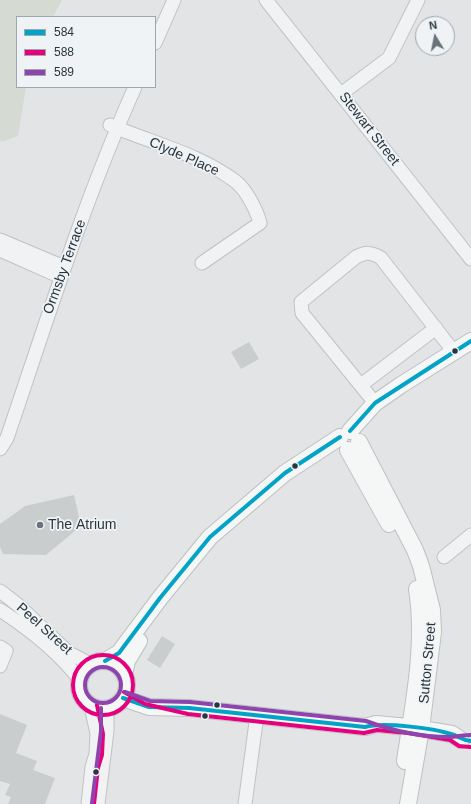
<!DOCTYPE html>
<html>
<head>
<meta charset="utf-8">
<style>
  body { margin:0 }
  #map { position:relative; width:471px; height:804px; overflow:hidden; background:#e2e4e6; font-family:Arial,sans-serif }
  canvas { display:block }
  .legend { position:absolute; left:16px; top:16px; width:140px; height:72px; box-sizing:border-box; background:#eff3f5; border:1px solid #a0a7ac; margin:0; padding:5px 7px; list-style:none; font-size:12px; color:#2a363e }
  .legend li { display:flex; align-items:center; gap:8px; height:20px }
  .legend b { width:20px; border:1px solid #a0a7ac }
  .north { position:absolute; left:415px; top:16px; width:40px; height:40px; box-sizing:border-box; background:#eff3f5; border:1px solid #a0a7ac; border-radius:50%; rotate:350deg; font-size:11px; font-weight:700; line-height:16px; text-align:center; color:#2a363e }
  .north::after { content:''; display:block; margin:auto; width:14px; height:18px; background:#6a7379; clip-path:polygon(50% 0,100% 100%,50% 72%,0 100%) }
</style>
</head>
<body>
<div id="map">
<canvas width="471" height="804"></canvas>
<ul class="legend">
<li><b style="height:5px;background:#02a3c7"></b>584</li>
<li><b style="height:5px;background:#e5007d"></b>588</li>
<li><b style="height:5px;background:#8e44ad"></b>589</li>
</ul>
<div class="north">N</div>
</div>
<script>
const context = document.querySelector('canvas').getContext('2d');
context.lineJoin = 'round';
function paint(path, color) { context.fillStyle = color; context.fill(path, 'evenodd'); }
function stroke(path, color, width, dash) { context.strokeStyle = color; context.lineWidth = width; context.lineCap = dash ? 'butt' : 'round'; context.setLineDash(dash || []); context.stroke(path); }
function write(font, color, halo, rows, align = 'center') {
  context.font = font + ' Arial,sans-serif'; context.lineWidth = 3.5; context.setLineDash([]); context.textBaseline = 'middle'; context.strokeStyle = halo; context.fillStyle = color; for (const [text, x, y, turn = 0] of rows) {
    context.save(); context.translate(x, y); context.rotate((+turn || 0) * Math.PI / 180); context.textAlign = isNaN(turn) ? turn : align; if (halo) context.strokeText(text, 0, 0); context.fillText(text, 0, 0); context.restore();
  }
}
paint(new Path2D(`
  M0,0H62L53,17H17V87H26L18,136L2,142L0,140Z`), '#d5dad2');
paint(new Path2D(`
  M249,342L259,359L241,369L231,352Z
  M74,495L81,526L46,555L3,554L0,547V524L25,506Z
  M162,636L175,644L160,668L147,660Z
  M0,714L27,725L16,753L37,761L33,770L55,778L45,804H8L11,797L5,795L10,784L0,781Z`), '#cacdce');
const minor = new Path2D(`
  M266,0L471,259
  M155,43L174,0
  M341,94L389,58L418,0
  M110,125C152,143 199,154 235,181C246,189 257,211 260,223L202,263
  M0,240L64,267
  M0,250L61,277
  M361,385L436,328
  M375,403L302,313L301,302L356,257C366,252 371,252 381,258L454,352
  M0,449L7,438C47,320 84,201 135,87
  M444,557L471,535
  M0,591L18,605L69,653L90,664
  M0,610C29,629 58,651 79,679
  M0,647L6,651L0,666
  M88,804L92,767L96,754L97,734L91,706
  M98,804L107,731V708
  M245,804L257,715`);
const major = new Path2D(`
  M350,431L375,403L401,385L471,341
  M359,442L415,550L421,566L432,610L433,632L421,729L408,804
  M348,450L389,524
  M105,661L119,653L160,598L210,537L285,473L340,437
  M79 685a24 24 0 1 1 48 0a24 24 0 1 1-48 0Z
  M124,674L127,661L139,641
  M123,698L149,707L189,708L365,727L376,724L409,727L452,734L461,740
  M405,761C413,705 426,646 417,589`);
stroke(minor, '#c0c2c4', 15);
stroke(major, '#bec1c3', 18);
stroke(minor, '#f0f2f3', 13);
stroke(major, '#f5f6f6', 16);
stroke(new Path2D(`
  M350,431L375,403L471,341
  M105,661L119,653L160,598L210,537L285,473L340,437
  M123,698L149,707L189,708L365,727C383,722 433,728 451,734C459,736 461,740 471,741`), '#02a3c7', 4);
stroke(new Path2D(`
  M73 685a30 30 0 1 1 60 0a30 30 0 1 1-60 0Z
  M124,692L145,704L188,714L364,733L377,730L408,733L450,740L459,746L470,747
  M94,804L98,768L102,755L103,734L97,705`), '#e5007d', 4);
stroke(new Path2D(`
  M85 685a18 18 0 1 1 36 0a18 18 0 1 1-36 0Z
  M125,692L150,701L190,702L366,721C393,731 420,737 449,737C456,737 463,735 471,735
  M92,803L101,731V708`), '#8e44ad', 4);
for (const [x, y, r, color] of [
  [455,351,3.5,"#2a363e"],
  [295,466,3.5,"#2a363e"],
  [40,525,4,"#6a7379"],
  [217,705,3.5,"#2a363e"],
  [205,716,3.5,"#2a363e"],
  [96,772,3.5,"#2a363e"]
]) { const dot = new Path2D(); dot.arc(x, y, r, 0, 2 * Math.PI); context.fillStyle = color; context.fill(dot); stroke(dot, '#eff3f5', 1.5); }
write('14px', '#2a363e', '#eff3f5', [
  ["Stewart Street",369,129,52],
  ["Clyde Place",184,157,24],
  ["Ormsby Terrace",65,267,-70],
  ["Peel Street",44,629,42],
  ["Sutton Street",428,663,-85]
]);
write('14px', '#2a363e', '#eff3f5', [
  ["The Atrium",48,525]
], 'left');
</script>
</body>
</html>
